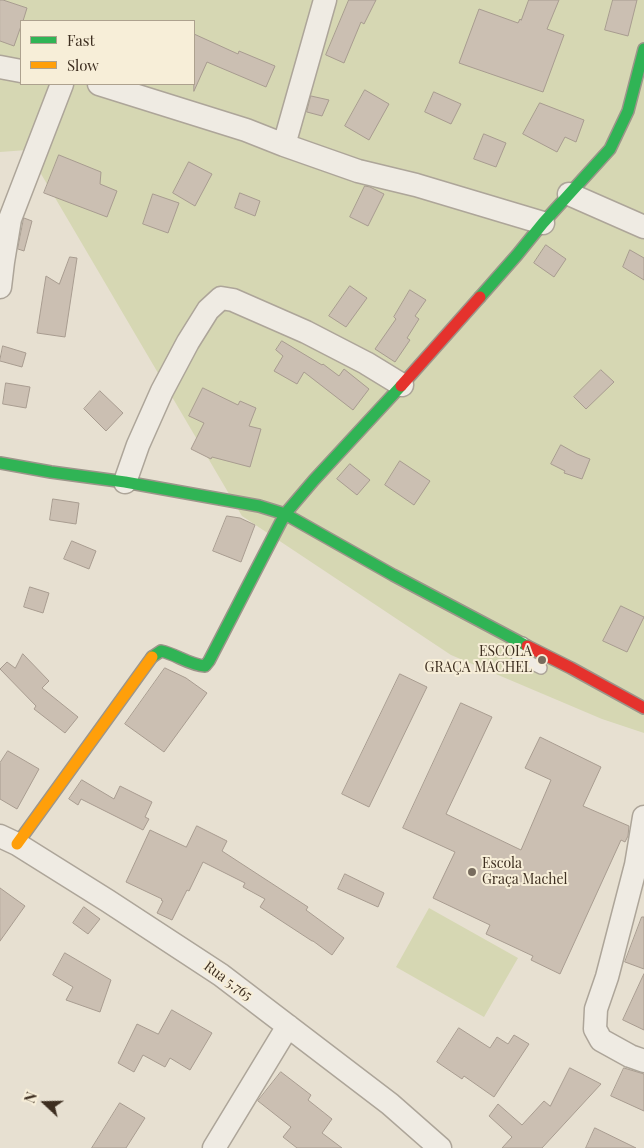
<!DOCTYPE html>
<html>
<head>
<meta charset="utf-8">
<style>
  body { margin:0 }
  #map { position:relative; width:644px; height:1148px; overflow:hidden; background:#e7e0d1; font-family:"Playfair Display",serif }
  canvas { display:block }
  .legend { position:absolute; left:20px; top:20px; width:175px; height:65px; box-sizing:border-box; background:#f7eed8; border:1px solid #ada18e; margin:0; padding:6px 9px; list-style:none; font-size:15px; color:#3d2e20 }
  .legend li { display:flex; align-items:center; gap:10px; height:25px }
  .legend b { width:25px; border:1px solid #ada18e }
  .north { position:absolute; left:20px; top:1078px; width:50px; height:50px; -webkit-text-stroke:4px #f7eed8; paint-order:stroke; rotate:291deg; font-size:14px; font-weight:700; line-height:20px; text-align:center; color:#3d2e20 }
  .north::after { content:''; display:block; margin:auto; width:18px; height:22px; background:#3d2e20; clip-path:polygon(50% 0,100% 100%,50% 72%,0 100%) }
</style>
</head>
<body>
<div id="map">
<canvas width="644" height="1148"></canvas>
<ul class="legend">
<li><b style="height:6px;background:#30b455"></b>Fast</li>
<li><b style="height:6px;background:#ff9f0a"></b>Slow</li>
</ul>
<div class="north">N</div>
</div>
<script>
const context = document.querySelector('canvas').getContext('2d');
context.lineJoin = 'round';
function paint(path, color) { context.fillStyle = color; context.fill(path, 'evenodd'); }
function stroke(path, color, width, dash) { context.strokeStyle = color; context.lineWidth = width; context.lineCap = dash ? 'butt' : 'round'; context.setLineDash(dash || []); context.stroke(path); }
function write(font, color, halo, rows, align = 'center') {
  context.font = font + ' "Playfair Display",serif'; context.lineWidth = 4; context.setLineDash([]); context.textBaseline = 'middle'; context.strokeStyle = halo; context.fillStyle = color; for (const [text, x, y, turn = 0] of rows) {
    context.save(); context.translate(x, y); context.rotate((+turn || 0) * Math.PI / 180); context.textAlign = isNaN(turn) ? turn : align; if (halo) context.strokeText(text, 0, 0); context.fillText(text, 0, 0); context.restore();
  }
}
paint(new Path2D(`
  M0,0H644V733L602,719L451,655L242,516L27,150L0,152ZM21,21H194V84H21Z
  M429,908L518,958L484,1017L396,967Z`), '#d6d7b3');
const building = new Path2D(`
  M0,0H3L27,8L23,21H21V26L14,46L0,41Z
  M349,0H376L364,24L361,22L344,63L326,55Z
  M529,0H559L547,29L564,35L543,92L459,63L479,9L518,23L520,19L521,20Z
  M613,0H637L628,36L605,30Z
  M194,34L238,54L239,51L275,66L266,87L207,62L194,91Z
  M365,90L389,104L369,140L345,126Z
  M434,92L461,104L451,124L425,112Z
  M311,96L329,100L322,116L307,112Z
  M540,103L584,120L576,142L565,137L557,152L523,134Z
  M484,134L506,143L496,167L474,159Z
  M59,155L101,172L100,184L117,191L107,217L44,193Z
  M189,162L212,174L195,206L173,193Z
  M365,186L370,187L384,194L368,226L350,217Z
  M240,193L260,201L255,216L235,208Z
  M153,194L179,203L168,233L143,224Z
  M24,218L32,221L24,251L18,249Z
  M546,245L566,259L554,277L534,263Z
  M630,250L644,258V280L623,267Z
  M70,257L77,258L65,337L37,333L46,276L59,284Z
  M350,286L367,298L346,327L329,316Z
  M410,290L426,300L415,316L419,319L407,338L410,340L395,362L375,349L396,319L394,317Z
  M282,341L322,365L323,364L339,376L344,369L369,389L353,410L304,372L297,384L274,371L283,356L276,350Z
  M3,346L26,353L22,367L0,361Z
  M601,370L614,382L586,409L574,397Z
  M6,383L30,387L26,408L3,404Z
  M203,388L238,405L240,401L256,408L249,426L261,429L250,467L212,457L211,459L191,449L204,423L189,416Z
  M100,391L123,413L106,431L84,409Z
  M561,445L577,454L590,459L582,479L564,473L565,471L551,464Z
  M400,461L430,481L414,505L385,485Z
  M350,464L370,480L357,495L337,479Z
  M53,499L79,503L76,524L50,520Z
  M227,516L240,518L255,525L241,562L213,551Z
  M72,541L96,551L89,569L64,559Z
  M30,587L49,593L43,613L24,607Z
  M621,606L644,617L627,652L603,641Z
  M23,654L49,681L42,688L78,717L65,733L34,709L36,706L0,669L7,662L15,668Z
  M165,668L186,678L207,693L164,752L125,724Z
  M400,674L427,687L369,807L342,794Z
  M461,703L492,717L446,814L521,850L551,780L525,768L540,737L601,767L583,806L629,826L628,836L625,842L621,840L560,974L531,960L533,956L486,934L490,925L433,898L455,852L403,828Z
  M8,751L39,769L17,809L0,799V763Z
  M82,780L114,799L120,786L152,802L145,817L149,819L143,830L81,799L78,805L69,799Z
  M197,826L227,841L222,851L308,907L306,910L344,938L332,955L313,941H312L260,907L265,899L243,887L245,883L203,862L189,891L187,890L172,920L157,913L163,901L161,900L162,899L126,882L150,830L186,847Z
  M345,874L384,893L378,907L338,889Z
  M0,888L25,906L0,941Z
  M84,907L100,919L88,934L73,923Z
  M642,917H644V969L625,962Z
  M65,953L111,980L100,1012L66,1000L73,987L53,975Z
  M644,974V1030L623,1020Z
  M172,1010L212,1033L190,1070L170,1058L165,1067L143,1055L134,1072L118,1063L137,1024L158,1034Z
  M459,1028L490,1048L497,1037L508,1044L514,1035L529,1044L494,1097L464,1076L462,1079L437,1062Z
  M570,1068L601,1084L542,1148H502L512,1137L489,1116L498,1104L522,1125L544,1101L550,1106Z
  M624,1068L644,1074V1111L611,1096Z
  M281,1072L311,1095L308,1100L332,1119L322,1133L342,1148H297L283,1137L291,1127L258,1101Z
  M120,1103L145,1118L126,1148H92Z
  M595,1128L636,1148H586Z`);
paint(building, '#cbbfb2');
stroke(building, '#a89c90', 1);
const lane = new Path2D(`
  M523,643L517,656L541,668`);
const street = new Path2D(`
  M0,67L21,71
  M99,84L246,130L284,145L358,171L416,185L543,223
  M284,145L325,0
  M569,194L644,227
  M0,287L3,262L10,219L62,84
  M125,482L138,445L162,391L188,342L208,310L221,298L233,300L306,332L366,363L402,385
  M644,817L636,865L607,977L596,1009L595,1029L601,1040L630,1056L644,1061
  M0,836L17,844L108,901L221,975L390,1104L440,1148
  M214,1148L288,1026`);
const fast = new Path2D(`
  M480,297L517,255L543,223L610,149L628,111L644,49
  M0,463L51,472L125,482L259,506L285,514L393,575L527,646
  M152,657L161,651C176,654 189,665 205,666L209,661L285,514L314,480L401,386`);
const slow = new Path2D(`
  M17,844L152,657`);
const jam = new Path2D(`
  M401,386L480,297
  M527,646L571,668L644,708`);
stroke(lane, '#ada599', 14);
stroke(street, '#ada599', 25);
stroke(fast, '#9c958a', 14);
stroke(slow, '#9c958a', 14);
stroke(jam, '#9c958a', 14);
stroke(lane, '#efebe3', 11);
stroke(street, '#efebe3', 22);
stroke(fast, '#30b455', 11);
stroke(slow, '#ff9f0a', 11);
stroke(jam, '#e5322d', 11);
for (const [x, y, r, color] of [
  [542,660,5,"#786c5e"],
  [472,872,5,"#786c5e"]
]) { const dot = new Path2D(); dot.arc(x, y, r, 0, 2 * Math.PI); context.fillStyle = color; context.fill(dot); stroke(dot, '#f7eed8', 2); }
write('14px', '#3d2e20', '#f7eed8', [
  ["ESCOLA",532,652],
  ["GRAÇA MACHEL",532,668],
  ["Escola",482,864,"left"],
  ["Graça Machel",482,880,"left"]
], 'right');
write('14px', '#3d2e20', '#f7eed8', [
  ["Rua 5.765",228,981,36]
]);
</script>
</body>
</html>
